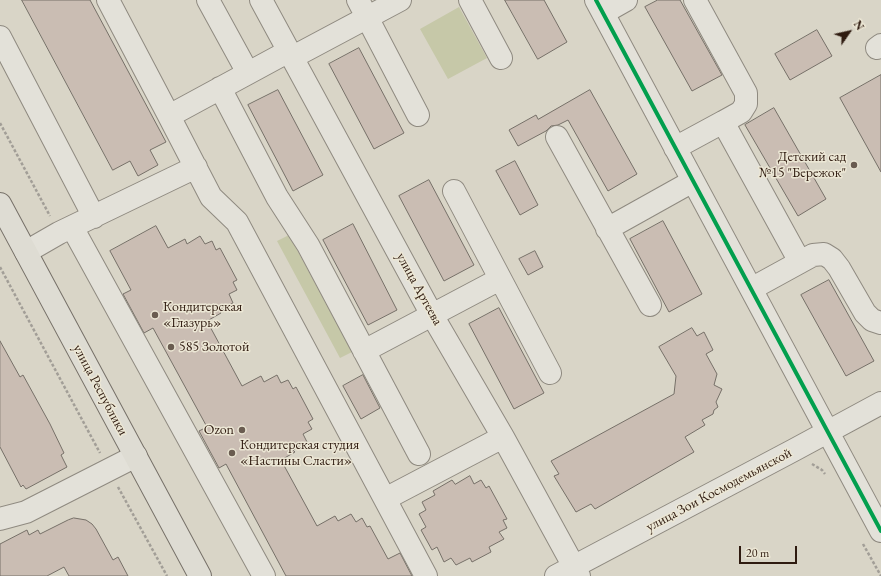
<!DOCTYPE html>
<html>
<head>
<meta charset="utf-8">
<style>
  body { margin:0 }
  #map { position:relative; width:881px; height:576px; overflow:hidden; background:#d9d5c7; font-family:"EB Garamond",serif }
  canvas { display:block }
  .north { position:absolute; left:829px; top:12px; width:40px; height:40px; -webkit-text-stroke:3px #ece7d5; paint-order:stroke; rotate:56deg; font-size:11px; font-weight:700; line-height:16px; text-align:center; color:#2f1b10 }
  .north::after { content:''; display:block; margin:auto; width:14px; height:18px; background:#2f1b10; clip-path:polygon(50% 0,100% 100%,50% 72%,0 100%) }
  .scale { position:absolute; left:739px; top:546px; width:58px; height:18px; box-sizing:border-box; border:2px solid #2f1b10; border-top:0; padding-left:5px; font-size:12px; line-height:14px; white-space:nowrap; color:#2f1b10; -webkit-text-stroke:3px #ece7d5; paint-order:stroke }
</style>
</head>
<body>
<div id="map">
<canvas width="881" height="576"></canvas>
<div class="north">N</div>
<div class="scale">20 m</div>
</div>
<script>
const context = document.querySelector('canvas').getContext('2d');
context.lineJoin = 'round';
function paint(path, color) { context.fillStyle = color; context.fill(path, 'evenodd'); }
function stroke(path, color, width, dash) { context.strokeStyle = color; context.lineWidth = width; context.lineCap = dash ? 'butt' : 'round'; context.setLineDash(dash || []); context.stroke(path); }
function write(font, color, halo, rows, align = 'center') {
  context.font = font + ' "EB Garamond",serif'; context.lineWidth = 3; context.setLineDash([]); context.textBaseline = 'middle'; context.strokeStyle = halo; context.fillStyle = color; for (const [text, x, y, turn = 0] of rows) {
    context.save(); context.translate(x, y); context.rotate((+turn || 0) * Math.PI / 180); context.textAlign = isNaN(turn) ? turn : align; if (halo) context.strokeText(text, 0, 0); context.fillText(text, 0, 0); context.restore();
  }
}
paint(new Path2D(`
  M459,7L487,58L448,79L420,29Z
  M289,235L352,352L340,358L277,241Z`), '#c6c8a8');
const building = new Path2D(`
  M22,0H90L166,142L150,150L158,165L138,176L130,161L113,170Z
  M505,0H544L567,42L538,59Z
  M658,0H680L722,75L692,91L645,7Z
  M817,30L832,56L790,80L775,54Z
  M359,48L404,133L374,149L329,64Z
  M881,75V172L840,98Z
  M278,90L323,175L293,191L248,105Z
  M590,90L637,174L608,191L568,120L558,125L551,126L546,131L518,146L509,130L536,115L538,119Z
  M774,108L826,199L798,216L745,125Z
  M515,161L538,205L520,215L496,171Z
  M429,180L474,265L444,281L399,196Z
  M663,221L702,294L669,312L630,239Z
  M353,224L397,310L368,325L323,240Z
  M156,226L168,248L185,239L187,244L200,236L205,244L212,241L216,250L220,248L237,280L233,282L237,290L229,294L233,303L219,310L221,313L207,321L242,386L261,376L264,382L277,375L281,383L288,380L293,389L296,387L313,419L308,422L312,429L303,434L307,442L293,450L295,452L281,460L317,526L335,516L338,521L351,514L356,522L362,518L367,527L370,526L388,559L400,553L412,576H286L226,464L219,468L199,431L207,427L153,328L144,333L123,294L131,290L110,251Z
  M535,251L543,267L528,275L519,259Z
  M829,280L874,361L846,376L801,295Z
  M499,308L544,393L514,409L469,324Z
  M692,328L697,336L704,332L713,350L706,354L717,374L714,385L722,389L716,402L718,407L714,410L713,414L702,420L705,425L685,437L694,452L595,509L591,504L576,512L554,476L559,474L551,461L674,394L676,376L659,347Z
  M0,341L20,377L23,375L50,424L64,453L61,455L67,467L26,489L23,485L21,487L0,447Z
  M363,375L380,408L361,419L343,386Z
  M470,476L474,484L481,480L486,488L489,486L507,519L503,520L507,528L499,532L504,539L489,547L491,552L472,562L470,558L456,565L451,558L444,562L437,547L432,550L421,530L426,527L419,514L426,510L422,502L435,495L433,491L452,480L455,484Z
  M74,518L86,520L92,524L96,529L113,560L118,557L128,576H69L64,567L47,576H0V544L27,530L29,535L38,530L40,534L68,520Z`);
paint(building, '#cabdb3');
stroke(building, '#767068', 1);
const minor = new Path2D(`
  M108,0L169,116
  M208,0L248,73
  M261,0L432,315L503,437L579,576
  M358,0L418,115
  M470,0L501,58
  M596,0L881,531
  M695,0L746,93V104L741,112L723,122
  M603,13L626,0
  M0,37L94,217
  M877,48L881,45
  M289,51L169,116L211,197L237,222L426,576
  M293,57L400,0
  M220,88L277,197L308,245L419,454
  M557,137L650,305
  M675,148L723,122L800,262
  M454,191L550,373
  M72,227L264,576
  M607,229L693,181
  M26,252L59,233L196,167
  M751,289L813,255L824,254L832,259L839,268L865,313L872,320L881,323
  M364,351L500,279
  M385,499L503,437
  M0,519L26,512L136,456
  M556,576L794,450L881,403`);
const major = new Path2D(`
  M0,204L200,576`);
stroke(minor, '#8f8a80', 24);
stroke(major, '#767068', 24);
stroke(new Path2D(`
  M0,123L50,216
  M0,267L100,453
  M812,464L822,470L825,474
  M118,487L167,576
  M863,544L881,576`), '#a29e97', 2.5, [3, 2]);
stroke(minor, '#e3e1d9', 22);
stroke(major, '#dedcd3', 22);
stroke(new Path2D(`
  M596,0L881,531`), '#029f4e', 4);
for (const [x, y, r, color] of [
  [854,165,4,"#6a5c50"],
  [155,315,4,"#6a5c50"],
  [171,347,4,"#6a5c50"],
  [242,430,4,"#6a5c50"],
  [232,453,4,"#6a5c50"]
]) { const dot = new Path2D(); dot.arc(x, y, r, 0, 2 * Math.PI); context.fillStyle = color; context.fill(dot); stroke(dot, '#ece7d5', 1.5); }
write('14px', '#2f1b10', '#ece7d5', [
  ["Детский сад",846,157,"right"],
  ["№15 \"Бережок\"",846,173,"right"],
  ["Кондитерская",163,307],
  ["«Глазурь»",163,323],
  ["585 Золотой",179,347],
  ["Ozon",234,430,"right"],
  ["Кондитерская студия",240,445],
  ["«Настины Сласти»",240,461]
], 'left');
write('14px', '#2f1b10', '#ece7d5', [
  ["улица Артеева",419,289,61],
  ["улица Республики",100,390,62],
  ["улица Зои Космодемьянской",719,490,-28]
]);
</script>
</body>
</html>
